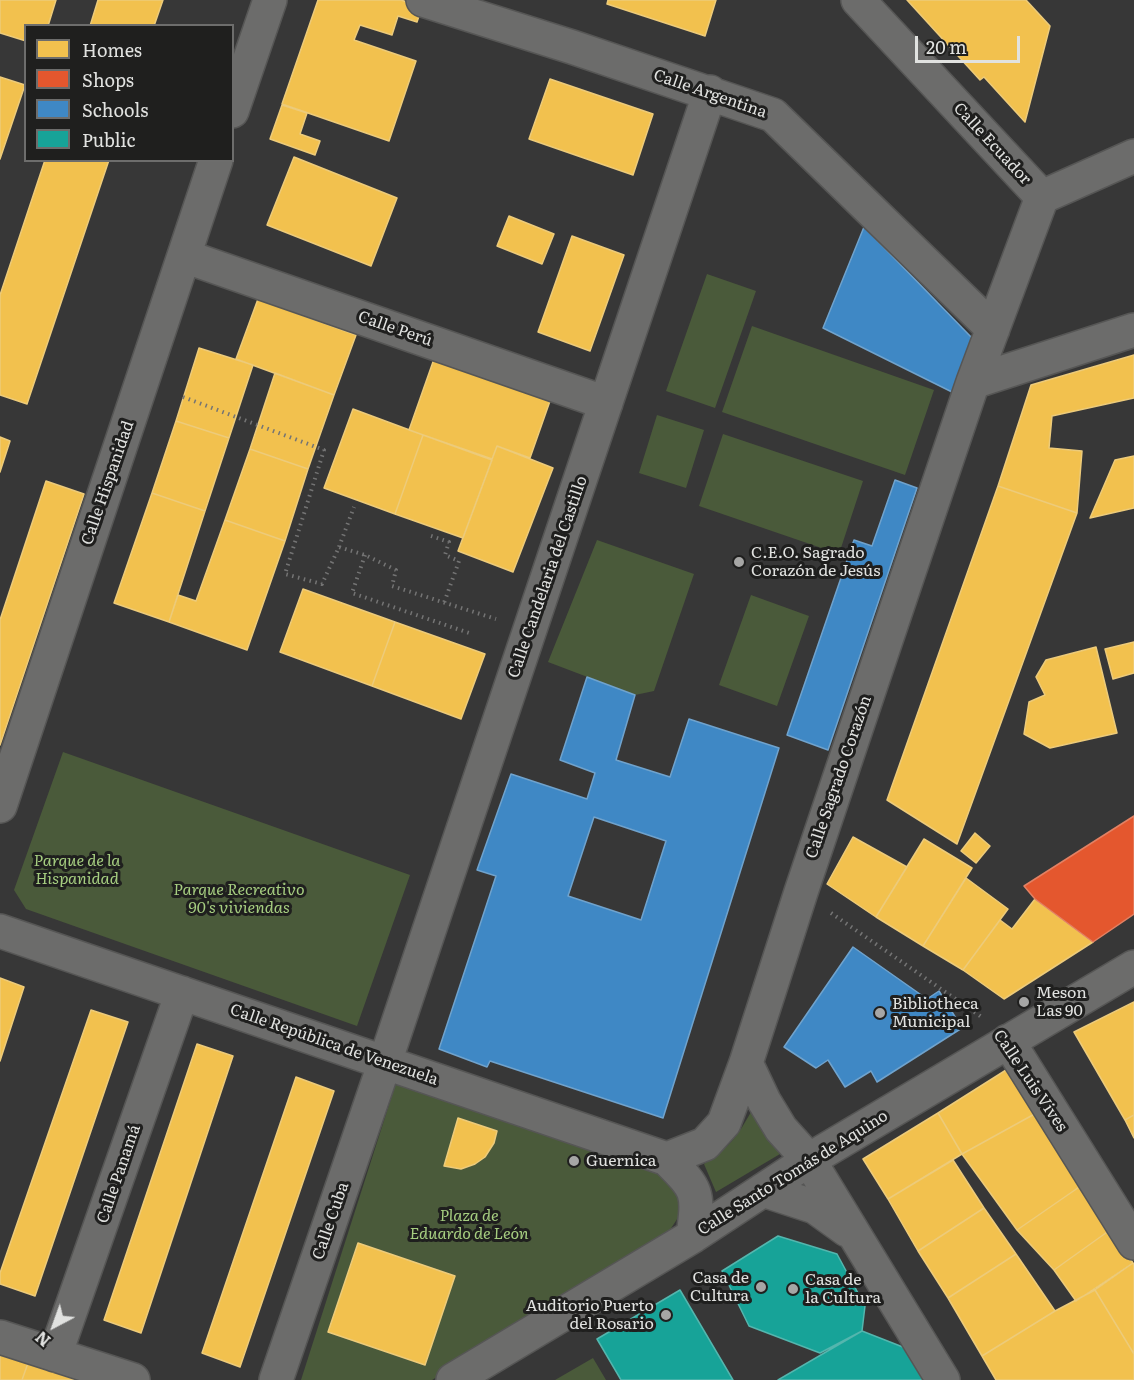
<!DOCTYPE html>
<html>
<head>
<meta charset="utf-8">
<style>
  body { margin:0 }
  #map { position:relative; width:1134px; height:1380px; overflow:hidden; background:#373737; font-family:Literata,serif }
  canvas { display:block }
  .legend { position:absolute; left:24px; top:24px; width:210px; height:138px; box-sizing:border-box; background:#1f1f1e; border:2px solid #6d6d6c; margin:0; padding:8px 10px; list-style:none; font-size:18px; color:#e1e2e0 }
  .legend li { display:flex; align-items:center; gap:12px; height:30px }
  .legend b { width:30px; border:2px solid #6d6d6c }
  .north { position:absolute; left:24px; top:1296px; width:60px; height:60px; -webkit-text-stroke:4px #1f1f1e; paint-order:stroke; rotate:221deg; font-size:16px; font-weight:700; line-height:24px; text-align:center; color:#e1e2e0 }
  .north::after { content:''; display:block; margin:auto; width:21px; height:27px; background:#e1e2e0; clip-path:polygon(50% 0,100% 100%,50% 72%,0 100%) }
  .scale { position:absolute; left:915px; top:36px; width:105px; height:27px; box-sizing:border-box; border:3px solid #e1e2e0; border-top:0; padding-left:8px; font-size:18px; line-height:21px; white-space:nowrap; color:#e1e2e0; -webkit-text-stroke:4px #1f1f1e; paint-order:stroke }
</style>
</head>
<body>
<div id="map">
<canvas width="1134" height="1380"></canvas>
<ul class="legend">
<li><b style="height:16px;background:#f2c14e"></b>Homes</li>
<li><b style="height:16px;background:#e4572e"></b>Shops</li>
<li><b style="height:16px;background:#3f88c5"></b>Schools</li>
<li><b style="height:16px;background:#17a398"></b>Public</li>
</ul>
<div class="north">N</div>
<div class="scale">20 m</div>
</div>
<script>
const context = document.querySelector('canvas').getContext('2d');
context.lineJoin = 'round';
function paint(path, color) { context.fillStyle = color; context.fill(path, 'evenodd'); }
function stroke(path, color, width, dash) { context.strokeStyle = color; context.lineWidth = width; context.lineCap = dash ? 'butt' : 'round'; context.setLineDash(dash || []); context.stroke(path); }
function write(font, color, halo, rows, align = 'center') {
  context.font = font + ' Literata,serif'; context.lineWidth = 6; context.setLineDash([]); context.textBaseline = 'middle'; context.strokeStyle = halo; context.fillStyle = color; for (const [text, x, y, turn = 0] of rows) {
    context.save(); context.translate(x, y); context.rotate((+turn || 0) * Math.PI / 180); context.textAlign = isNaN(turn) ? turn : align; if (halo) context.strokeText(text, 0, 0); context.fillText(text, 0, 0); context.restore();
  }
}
paint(new Path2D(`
  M707,274L756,291L715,408L666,391Z
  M752,326L934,390L905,475L722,412Z
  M657,415L704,430L686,488L639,473Z
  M723,434L863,481L839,554L699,506Z
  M597,540L694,574L654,691L635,695L548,662Z
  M751,595L809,616L777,706L719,685Z
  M63,752L410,875L357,1026L26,909L14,890Z
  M396,1083L658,1168L676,1182L681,1213L668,1233L432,1380H301Z
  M751,1112L780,1154L716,1192L704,1164C730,1146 735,1140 751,1112Z
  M593,1358L606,1380H555Z`), '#4a5a3a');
const homes = new Path2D(`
  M0,0H56L48,26H26V41L0,33Z
  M98,0H163L154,26H90Z
  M318,0H401L422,7L417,22L398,16L392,35L360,25L354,40L416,61L389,141L282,104Z
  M608,0H716L705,36L607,4Z
  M907,0H1026L1050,26L1025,122L984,77L980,80Z
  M0,77L25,85L0,159Z
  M550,79L653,114L633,175L529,139Z
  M282,105L307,113L300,134L320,141L315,155L270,139Z
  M294,157L397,198L371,266L267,225Z
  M45,160H109L27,404L0,395V295Z
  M509,216L554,234L542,264L497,246Z
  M572,236L624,255L590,351L538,332Z
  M258,299L356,335L334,395L236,359Z
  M199,348L253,365L229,438L176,421Z
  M1134,355V398L1052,416L1049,448L1082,451L1077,513L998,486L1031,385Z
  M434,359L550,401L530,458L497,446L492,459L409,430Z
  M275,373L334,395L308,469L250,449Z
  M353,409L423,435L395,514L324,488Z
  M176,421L229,438L205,511L152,493Z
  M423,435L492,460L463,538L395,514Z
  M0,437L10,441L0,472Z
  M497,446L553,468L513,572L458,551Z
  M250,449L308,469L285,541L225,520Z
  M1134,456V508L1090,518L1115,460Z
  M46,481L84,494L0,745V620Z
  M998,486L1077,513L957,844L887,800Z
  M152,493L205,511L169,622L114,603Z
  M225,520L285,541L247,650L169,622L178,595L196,601Z
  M303,589L395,622L372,686L280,652Z
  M395,622L485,654L461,719L372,686Z
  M1134,642V673L1113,679L1105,649Z
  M1096,647L1117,733L1050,748L1024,734L1029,702L1045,695L1036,677L1046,660Z
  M975,833L990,846L976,863L961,851Z
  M853,837L907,867L876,917L827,884Z
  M924,839L972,868L923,946L876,917Z
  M966,878L1008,909L963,970L923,946Z
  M1035,899L1093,942L1004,999L963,970L1000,920L1012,929Z
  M0,978L24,987L0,1061Z
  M1134,1002V1115L1125,1120L1074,1032Z
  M91,1010L128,1022L35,1296L0,1284V1273Z
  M197,1044L233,1056L141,1333L104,1320Z
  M1014,1065L1040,1111L962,1154L938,1113Z
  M296,1077L334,1091L240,1367L202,1353Z
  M1040,1111L1085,1183L1017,1230L962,1154Z
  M938,1113L962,1154L888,1199L863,1159Z
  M1134,1115V1138L1125,1120Z
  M458,1118L497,1131L494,1143L485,1157L475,1164L461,1169L444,1166Z
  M953,1160L984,1208L918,1251L888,1199Z
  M1085,1183L1110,1230L1054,1270L1017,1230Z
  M984,1208L1016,1254L948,1298L918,1251Z
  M1110,1230L1133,1263L1076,1301L1054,1270Z
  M358,1243L455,1276L425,1365L328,1332Z
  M1016,1254L1055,1311L982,1356L948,1298Z
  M1133,1263L1134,1265V1354L1095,1290Z
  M1095,1290L1134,1354V1380H996L982,1356L1055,1311Z
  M0,1355L28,1363L22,1380H0Z
  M28,1363L77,1380H22Z`);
paint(homes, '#f2c14e');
stroke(homes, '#edcb7a', 1.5);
const shops = new Path2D(`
  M1134,816V914L1093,942L1035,899L1024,886Z`);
paint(shops, '#e4572e');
stroke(shops, '#e38163', 1.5);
const schools = new Path2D(`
  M864,227L972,338L954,393L823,328Z
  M895,480L917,488L828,750L787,735L854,540L872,546Z
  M587,677L635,695L616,760L670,777L689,719L779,748L663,1118L490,1061L487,1067L439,1049L496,876L477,870L511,774L587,799L595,773L560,760ZM594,817L666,841L641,920L568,896Z
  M853,947L927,999L939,991L962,1028L877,1082L871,1071L845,1087L828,1060L816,1068L784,1047Z`);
paint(schools, '#3f88c5');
stroke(schools, '#70a3cd', 1.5);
const public = new Path2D(`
  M778,1236L837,1254L865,1306L862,1331L820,1353L749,1326L722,1271Z
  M680,1290L733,1380H621L597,1339Z
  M862,1331L913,1351L930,1380H778Z`);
paint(public, '#17a398');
stroke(public, '#54b6ae', 1.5);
const minor = new Path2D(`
  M423,0L572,47L773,115L993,329
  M232,111L270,0
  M1042,197L1134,156
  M184,256L606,403
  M973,382L1134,330
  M0,806L216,160
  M0,931L667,1159C698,1190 699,1192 693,1236
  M1008,1041L1134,1243
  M746,1063L764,1101L781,1129L809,1160L943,1380
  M667,1159L705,1144L724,1123L746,1063L801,892L973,382L1042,197L858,0
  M763,1190L815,1207L847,1230
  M0,1337L133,1380
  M55,1355L182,993
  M276,1380L385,1062L710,92
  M453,1380L693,1236L809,1160L1134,967`);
stroke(minor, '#565655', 36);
stroke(new Path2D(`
  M183,397L324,450L285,574L322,584L339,547L365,555L396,570L392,586L496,619
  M431,536L449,542L445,555L459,561L444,603
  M339,547L354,507
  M365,555L352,593L472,634
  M831,913L983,1018`), '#747474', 4, [1.5, 4.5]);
stroke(minor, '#6c6c6b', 33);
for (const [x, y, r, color] of [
  [739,562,6,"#a6a6a5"],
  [1024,1002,6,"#a6a6a5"],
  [880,1013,6,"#a6a6a5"],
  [574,1161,6,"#a6a6a5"],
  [761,1287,6,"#a6a6a5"],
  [793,1289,6,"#a6a6a5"],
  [666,1315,6,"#a6a6a5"]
]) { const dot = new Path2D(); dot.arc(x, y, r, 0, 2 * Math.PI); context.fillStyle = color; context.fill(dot); stroke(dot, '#1f1f1e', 2); }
write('16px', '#e1e2e0', '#1f1f1e', [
  ["Calle Argentina",710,94,19],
  ["Calle Ecuador",992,144,47],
  ["Calle Perú",395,329,19],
  ["Calle Hispanidad",108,483,-71],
  ["Calle Candelaria del Castillo",548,577,-71],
  ["Calle Sagrado Corazón",839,777,-71],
  ["Calle República de Venezuela",334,1045,19],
  ["Calle Luis Vives",1030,1081,56],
  ["Calle Santo Tomás de Aquino",793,1173,-32],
  ["Calle Panamá",119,1174,-71],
  ["Calle Cuba",331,1221,-71]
]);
write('16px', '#e1e2e0', '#1f1f1e', [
  ["C.E.O. Sagrado",751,553],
  ["Corazón de Jesús",751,571],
  ["Meson",1036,993],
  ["Las 90",1036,1011],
  ["Bibliotheca",892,1004],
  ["Municipal",892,1022],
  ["Guernica",586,1161],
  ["Casa de",749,1278,"right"],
  ["Cultura",749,1296,"right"],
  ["Casa de",805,1280],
  ["la Cultura",805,1298],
  ["Auditorio Puerto",654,1306,"right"],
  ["del Rosario",654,1324,"right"]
], 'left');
write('italic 16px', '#a6ce80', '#1f1f1e', [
  ["Parque de la",77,861],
  ["Hispanidad",77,879],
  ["Parque Recreativo",239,890],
  ["90's viviendas",239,908],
  ["Plaza de",469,1216],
  ["Eduardo de León",469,1234]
]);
</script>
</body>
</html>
